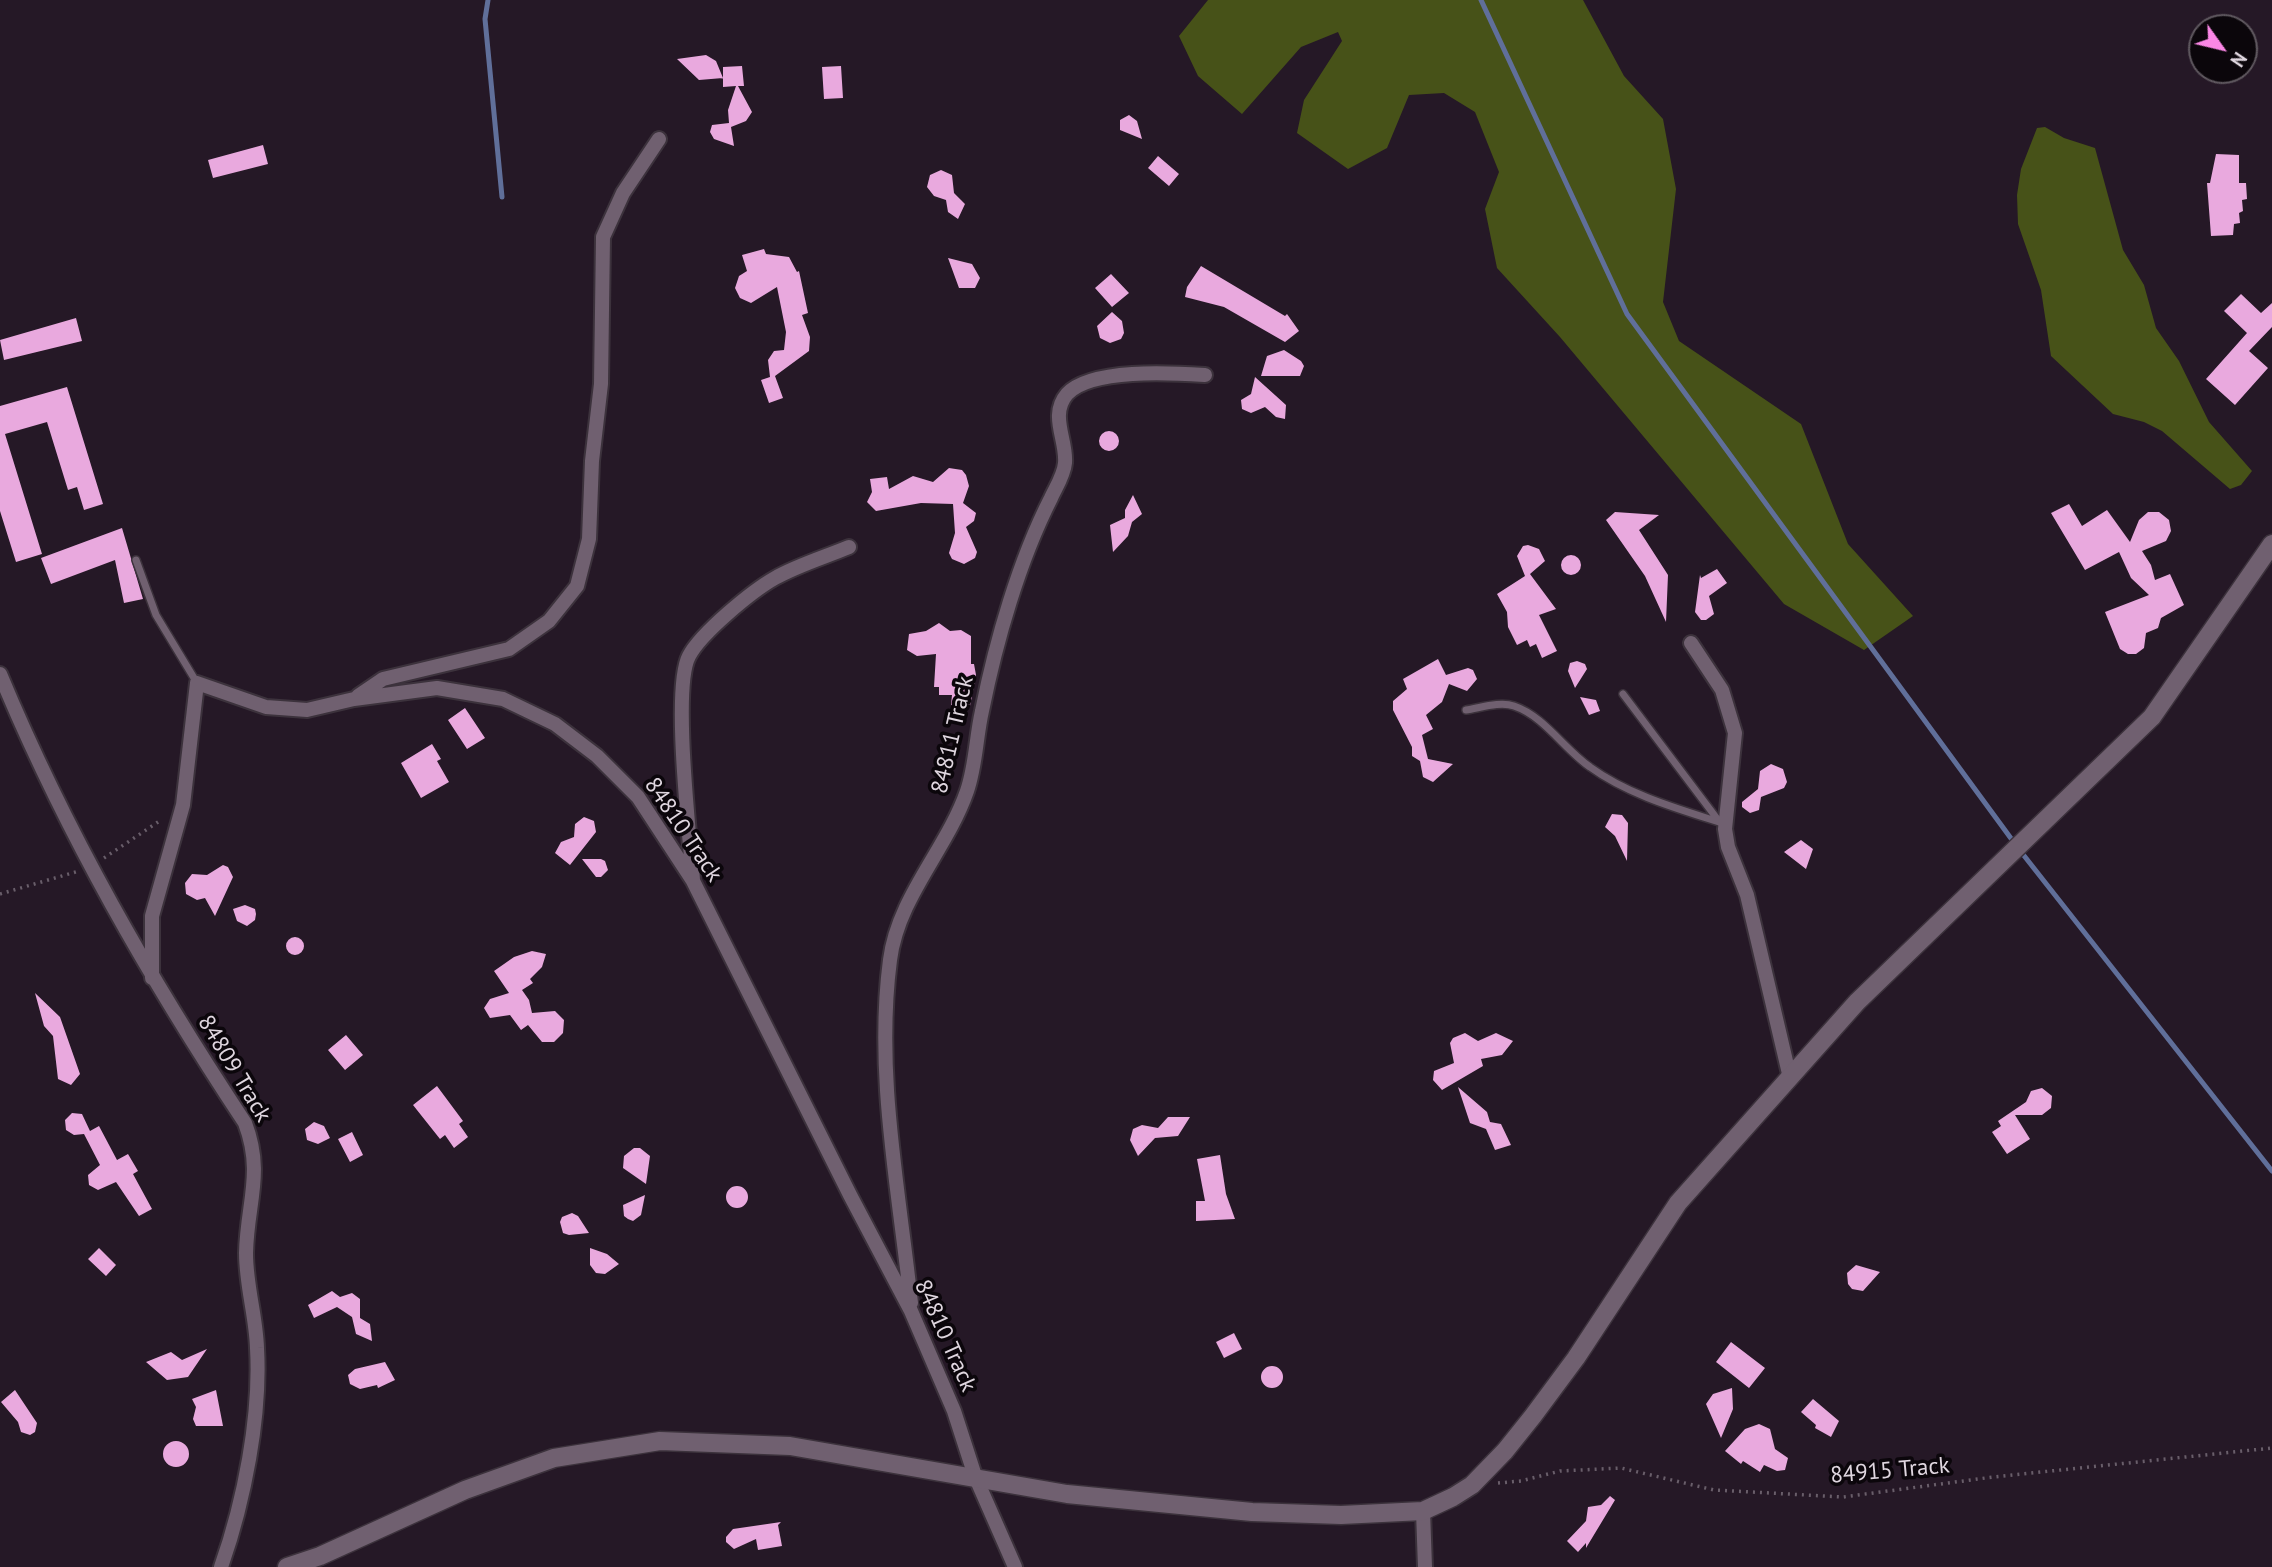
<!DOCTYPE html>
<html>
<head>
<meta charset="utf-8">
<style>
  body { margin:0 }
  #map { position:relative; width:2272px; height:1567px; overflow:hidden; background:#251826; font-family:"PT Sans",sans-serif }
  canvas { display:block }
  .north { position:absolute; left:2188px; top:14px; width:70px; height:70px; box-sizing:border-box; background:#0b060b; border:2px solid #605960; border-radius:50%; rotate:124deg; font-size:19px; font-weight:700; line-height:28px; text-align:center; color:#dfd6df }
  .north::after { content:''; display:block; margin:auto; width:24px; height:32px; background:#fb87e6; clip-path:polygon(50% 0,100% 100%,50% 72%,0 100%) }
</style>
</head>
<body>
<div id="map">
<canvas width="2272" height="1567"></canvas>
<div class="north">N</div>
</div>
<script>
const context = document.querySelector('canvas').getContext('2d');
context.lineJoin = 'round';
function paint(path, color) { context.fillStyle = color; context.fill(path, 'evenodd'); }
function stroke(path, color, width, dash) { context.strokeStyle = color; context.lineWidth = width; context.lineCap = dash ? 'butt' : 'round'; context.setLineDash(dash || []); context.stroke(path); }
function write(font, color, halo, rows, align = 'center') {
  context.font = font + ' "PT Sans",sans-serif'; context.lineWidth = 7; context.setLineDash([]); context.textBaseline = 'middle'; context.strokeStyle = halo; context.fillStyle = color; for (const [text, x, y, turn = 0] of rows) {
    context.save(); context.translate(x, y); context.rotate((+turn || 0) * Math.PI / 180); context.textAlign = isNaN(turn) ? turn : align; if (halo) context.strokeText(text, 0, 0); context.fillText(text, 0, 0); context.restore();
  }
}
paint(new Path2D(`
  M1208,0H1583L1624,76L1663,119L1676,189L1663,302L1679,341L1801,424L1848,544L1913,616L1864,650L1784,604L1560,337L1497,268L1485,209L1499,172L1475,112L1444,93L1409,95L1387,148L1348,169L1297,133L1304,100L1342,41L1338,32L1301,47L1242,114L1198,76L1179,36Z
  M2045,127L2064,138L2095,148L2123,250L2144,285L2156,328L2179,361L2209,422L2252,471L2241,485L2230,489L2162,431L2144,422L2113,414L2051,356L2041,290L2018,224L2017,195L2021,169L2037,128Z`), '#475218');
stroke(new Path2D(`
  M488,0L485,19L502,197
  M1481,0L1627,314L2018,848L2272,1171`), '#606f9a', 5);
paint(new Path2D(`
  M706,55L716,61L723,78L699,80L677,59Z
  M742,66L744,86H738L752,112L746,121L731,127L734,146L714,139L710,132L712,125L729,123L728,110L736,86L723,87V67Z
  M841,66L843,98L824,99L822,67Z
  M1129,115L1137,121L1142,139L1120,130V120Z
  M263,145L268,164L213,178L208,160Z
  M2216,154L2239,155V183H2246L2247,199L2242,200L2243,211L2239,213L2240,223L2234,224L2233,235L2211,236L2207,183H2210Z
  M1158,156L1179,174L1169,186L1148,168Z
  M941,170L952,175L954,193L965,204L958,219L948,212L946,200L934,196L927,187L930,175Z
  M764,249L766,254L789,257L797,272L799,271L808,313L802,315L810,337L809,351L775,376L783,398L769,403L761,380L770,377L768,360L774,351L784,350L786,332L777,287L751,303L740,298L735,288L739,276L747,271L742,255Z
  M948,258L972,264L980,278L975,288H959Z
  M1201,266L1285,316L1287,314L1299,331L1285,342L1224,307L1185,297L1187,287Z
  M1111,274L1129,293L1112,307L1095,288Z
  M2241,294L2261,313L2272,303V327L2249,351L2268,368L2235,405L2206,379L2247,333L2224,311Z
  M1112,312L1122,321L1124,333L1121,339L1110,343L1100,338L1097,326Z
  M76,318L82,341L4,360L0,340Z
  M1284,350L1301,361L1304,366L1300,376H1261L1267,356Z
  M1255,377L1286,405L1285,419L1276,417L1265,407L1251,413L1242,409L1241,400L1251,394Z
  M67,387L103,504L84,510L77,487L68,490L47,422L5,434L42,554L16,562L0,511V406Z
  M1099 441a10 10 0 1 1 20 0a10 10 0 1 1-20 0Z
  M949,468L962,470L966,475L969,486L963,503L976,513L974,521L966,527L977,552L975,558L964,564L952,559L949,553L955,533L953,504L921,503L876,511L867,502L872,492L870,479L887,477L889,489L913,476L933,482Z
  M1133,495L1142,514L1132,522L1128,536L1113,552L1110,525L1125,518V510Z
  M2069,504L2082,526L2107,510L2130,542L2139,520L2148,512H2159L2169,520L2171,531L2166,541L2142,551L2151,565L2155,580L2170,574L2184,605L2161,618L2158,628L2146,633L2144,648L2136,654H2128L2120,649L2105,612L2149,595L2131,578L2119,552L2085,570L2051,513Z
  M1615,512L1659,515L1639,530L1668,575L1666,622L1645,576L1606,520Z
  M122,528L143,599L124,603L115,560L51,584L41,558Z
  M1528,545L1539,549L1545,561L1530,574L1556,609L1539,615L1557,651L1542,658L1536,644L1530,647L1527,640L1517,645L1508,627L1507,612L1497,594L1525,576L1517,556L1523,546Z
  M1561 565a10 10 0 1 1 20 0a10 10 0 1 1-20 0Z
  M1717,569L1727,583L1709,596L1714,614L1706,620H1701L1695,612L1700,575L1701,578Z
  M939,623L950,631L961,630L971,636V664H974L976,675L970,706L951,705L952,695H939V687H934L936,654L917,656L907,650L909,634L926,631Z
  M1438,659L1446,675L1468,668L1473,670L1477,679L1467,691L1449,684L1442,702L1426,715L1433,729L1422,735L1428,759L1453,764L1433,782L1423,777L1420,761L1412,756V747L1393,710V701L1407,689L1403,679Z
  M1577,661L1585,664L1587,669L1575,688L1568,671L1570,663Z
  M1580,697L1596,700L1600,711L1589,715Z
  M465,708L485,738L467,749L448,720Z
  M432,744L441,759L437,761L449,782L421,798L401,763Z
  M1771,764L1783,769L1787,782L1784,788L1761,797L1759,810L1750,813L1742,807V802L1758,789L1760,771Z
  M1612,814L1622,815L1628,823L1627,861L1615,836L1605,827Z
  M584,817L594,821L596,832L570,865L555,853L561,842L574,837L575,824Z
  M1801,840L1813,849L1806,869L1784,852Z
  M582,859H601L605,861L608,870L601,877H596Z
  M223,865L228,867L233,877L215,916L205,898L197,900L186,894L185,883L192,874L207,875Z
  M245,905L255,909L256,914L255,920L247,926L237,921L233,909Z
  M286 946a9 9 0 1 1 18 0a9 9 0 1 1-18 0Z
  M532,951L546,954L542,967L530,979L533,983L522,990L529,1000L532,1013L555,1011L564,1020L563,1033L554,1042H542L528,1025L521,1030L510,1015L490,1018L484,1008L490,999L509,993L494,971L514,957Z
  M35,993L60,1017L80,1074L71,1085L58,1079L53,1036L44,1026Z
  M1465,1033L1478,1041L1496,1033L1513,1041L1502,1055L1481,1059L1483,1066L1442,1090L1433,1080L1434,1071L1454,1063L1450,1043L1453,1038Z
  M346,1035L363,1055L345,1070L328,1050Z
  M437,1086L463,1121L459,1124L468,1137L454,1148L445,1135L440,1139L413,1105Z
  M1458,1087L1487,1112L1490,1122L1501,1124L1511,1145L1495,1150L1486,1129L1470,1123Z
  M2042,1088L2052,1096L2051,1108L2042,1115H2015L2030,1139L2007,1154L1992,1132L2001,1126L1998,1121L2026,1102L2031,1091Z
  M72,1113L82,1114L90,1131L99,1126L117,1160L128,1154L138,1171L133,1174L152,1209L139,1216L116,1182L98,1190L89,1185L88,1175L100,1165L84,1134L74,1135L66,1130L65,1120Z
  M1168,1117H1190L1178,1136L1155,1138L1138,1156L1130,1140L1133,1129L1142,1125L1158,1128Z
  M314,1122L324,1126L330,1138L318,1144L307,1140L305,1129Z
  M352,1132L363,1155L350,1162L338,1139Z
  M634,1148H640L650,1156L646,1184L623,1168L624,1156Z
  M1220,1155L1226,1194L1235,1219L1196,1221V1201H1205L1197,1159Z
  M726 1197a11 11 0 1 1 22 0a11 11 0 1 1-22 0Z
  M645,1195L641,1215L633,1221L628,1219L624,1216L623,1205Z
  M572,1213L578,1216L589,1233L569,1235L563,1233L560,1222L562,1217Z
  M99,1248L116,1265L106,1276L88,1259Z
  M590,1248L607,1254L619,1264L605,1274L596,1273L590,1265Z
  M1856,1265L1880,1272L1863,1291L1852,1289L1848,1284L1847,1273Z
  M332,1291L340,1297L352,1293L360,1299V1318L370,1324L372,1341L356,1334L352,1317L337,1307L314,1318L308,1305Z
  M1234,1333L1242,1349L1224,1358L1216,1342Z
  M1731,1342L1765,1368L1749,1388L1716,1362Z
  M207,1349L188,1377L167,1380L146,1362L171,1352L182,1360Z
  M385,1362L395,1380L378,1388L377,1385L360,1389L350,1384L348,1375L355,1369Z
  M1261 1377a11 11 0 1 1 22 0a11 11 0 1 1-22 0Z
  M1732,1388L1733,1409L1721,1438L1706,1404L1713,1394Z
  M15,1390L37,1423L35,1432L30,1435L21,1432L18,1422L1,1402Z
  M216,1390L223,1426H196L193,1419L196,1407L192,1399Z
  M1813,1399L1839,1421L1831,1437L1815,1428L1816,1425L1801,1412Z
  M1759,1424L1770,1429L1775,1449L1788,1458L1785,1470L1777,1471L1764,1465L1760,1472L1743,1461L1741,1464L1725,1451L1745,1429Z
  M163 1454a13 13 0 1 1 26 0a13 13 0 1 1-26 0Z
  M1610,1496L1615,1500L1586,1548V1543L1578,1552L1567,1541L1586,1521L1588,1507L1601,1505Z
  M781,1522L778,1525L782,1546L758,1550L756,1539L734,1549L726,1542V1537L733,1529Z`), '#e9a9de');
const service = new Path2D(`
  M136,560L156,615L197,683
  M1623,694L1718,820
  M1466,710C1480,708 1500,701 1514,706C1544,716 1564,749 1590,767C1627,794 1675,808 1719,822`);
const minor = new Path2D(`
  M1691,643L1722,690L1735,733L1725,829L1728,847L1747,895L1790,1078
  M0,674C66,833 150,979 245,1123C264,1173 247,1203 246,1253C246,1286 256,1316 257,1348C261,1416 244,1502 221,1567
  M358,696L383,679L509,649L549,621L577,586L589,539L592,461L601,384L603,237L623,193L659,139
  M693,880C690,837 672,688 689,656C701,633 752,591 775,578C798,565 825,557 849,547
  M152,978V916L183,805L197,683L266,707L307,710L354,699L437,688L503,699L555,724L597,756L638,797L693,881L850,1195L911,1311L954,1411L975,1476L1015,1567
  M911,1303C899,1189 875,1074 890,960C898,897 947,849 967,791C976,765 976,737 982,711C996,641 1019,561 1051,498C1056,487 1064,475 1065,463C1067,440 1049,415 1067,394C1091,368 1172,373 1205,375
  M1423,1511L1425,1567`);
const tertiary = new Path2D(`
  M287,1567L320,1556L465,1490L554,1458L660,1441L790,1446L1067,1494L1252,1512L1341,1515L1423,1511L1453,1497L1472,1485L1505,1451L1533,1416L1576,1358L1678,1203L1857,1002L2152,717L2272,544`);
stroke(service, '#3c323c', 10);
stroke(minor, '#3c323c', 18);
stroke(tertiary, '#3c323c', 21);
stroke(new Path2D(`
  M104,858L161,820
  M0,894L79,871
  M1498,1483L1521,1481L1560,1471L1621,1468L1714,1490L1843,1497L1993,1477L2272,1448`), '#695e6a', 3.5, [2, 5]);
stroke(service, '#706070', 7);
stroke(minor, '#706070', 14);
stroke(tertiary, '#706070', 18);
write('23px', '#dfd6df', '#0b060b', [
  ["84811 Track",953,735,-77],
  ["84810 Track",683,830,56],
  ["84809 Track",234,1069,59],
  ["84810 Track",945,1336,66],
  ["84915 Track",1890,1471,-5]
]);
</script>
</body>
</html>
